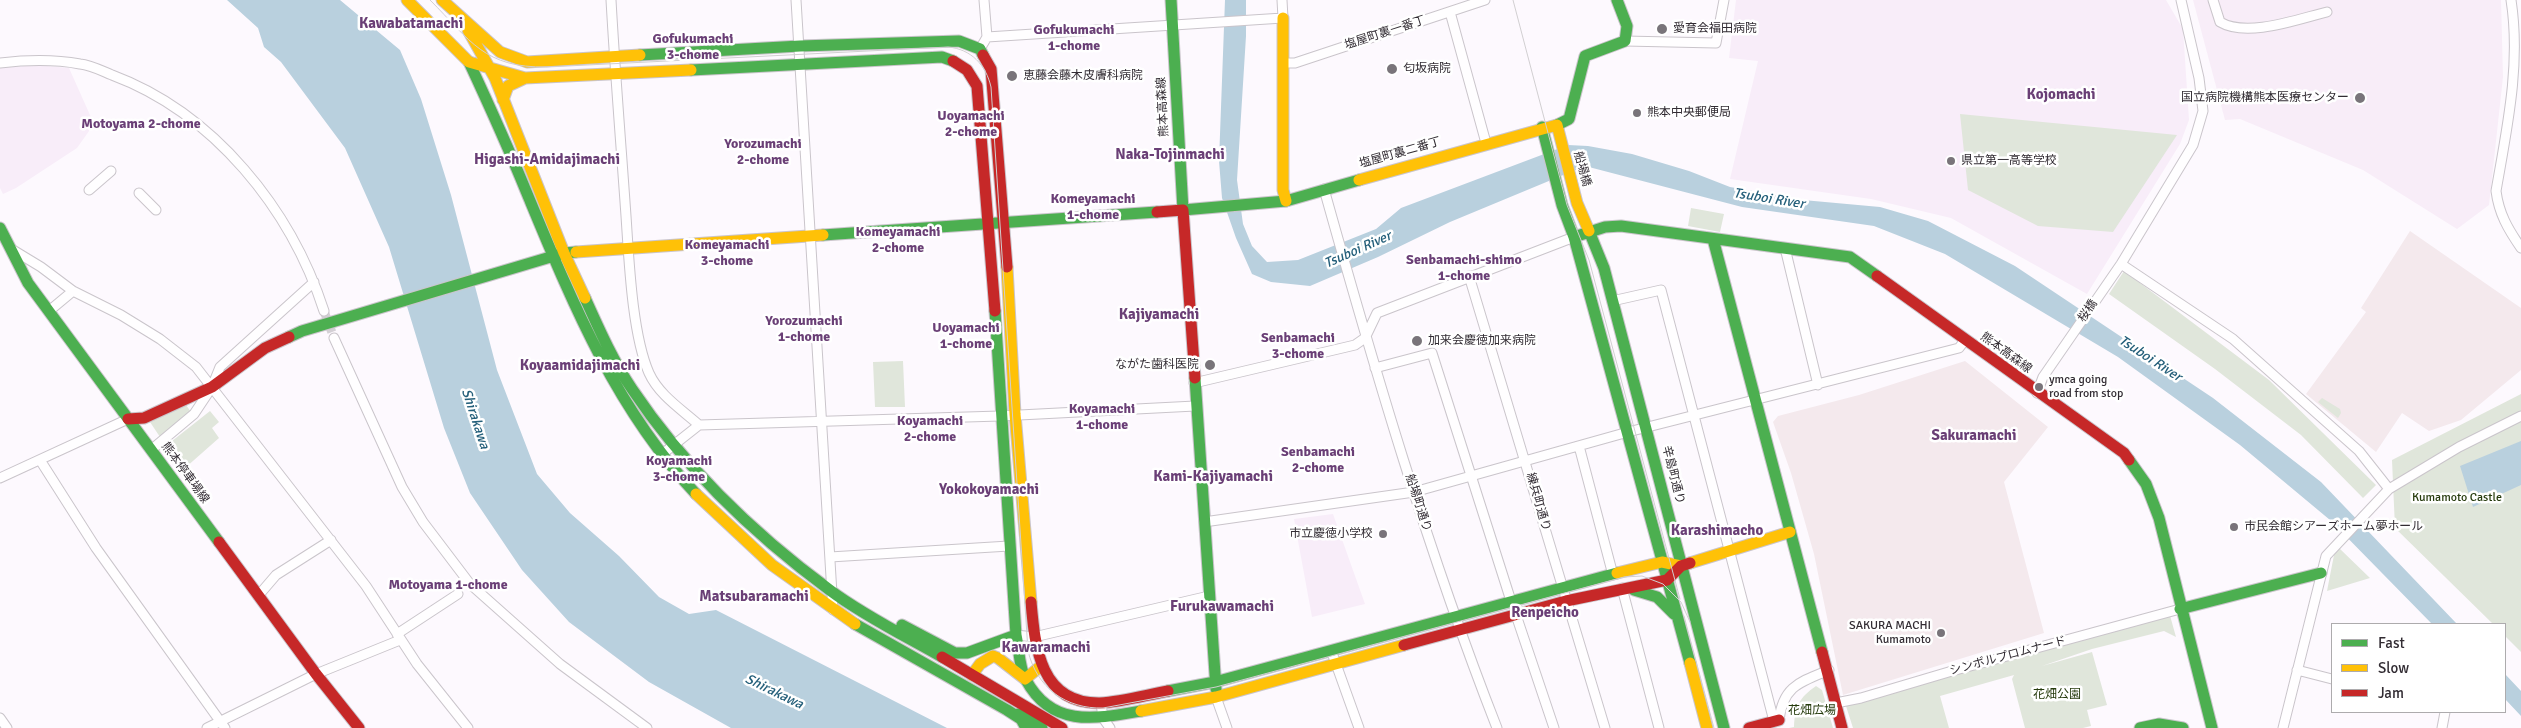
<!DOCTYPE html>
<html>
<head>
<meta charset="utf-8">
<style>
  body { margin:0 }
  #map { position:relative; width:2521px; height:728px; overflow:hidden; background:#fdf9fe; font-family:Signika,sans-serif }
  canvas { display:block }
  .legend { position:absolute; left:2331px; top:623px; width:175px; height:90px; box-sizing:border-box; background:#fff; border:1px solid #adabad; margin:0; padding:6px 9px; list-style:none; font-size:15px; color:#322c33 }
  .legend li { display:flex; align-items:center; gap:10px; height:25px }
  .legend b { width:25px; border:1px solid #adabad }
</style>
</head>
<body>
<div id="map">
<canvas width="2521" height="728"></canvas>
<ul class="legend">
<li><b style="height:6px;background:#4caf50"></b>Fast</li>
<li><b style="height:6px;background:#ffc107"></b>Slow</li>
<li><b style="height:6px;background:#c62828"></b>Jam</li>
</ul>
</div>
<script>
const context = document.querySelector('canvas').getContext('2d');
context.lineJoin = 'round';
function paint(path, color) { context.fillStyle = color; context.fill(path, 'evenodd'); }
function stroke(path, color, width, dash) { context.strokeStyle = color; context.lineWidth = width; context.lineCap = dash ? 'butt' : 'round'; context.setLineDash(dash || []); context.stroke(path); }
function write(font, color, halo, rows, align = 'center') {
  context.font = font + ' Signika,"Noto Sans JP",sans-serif'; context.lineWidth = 5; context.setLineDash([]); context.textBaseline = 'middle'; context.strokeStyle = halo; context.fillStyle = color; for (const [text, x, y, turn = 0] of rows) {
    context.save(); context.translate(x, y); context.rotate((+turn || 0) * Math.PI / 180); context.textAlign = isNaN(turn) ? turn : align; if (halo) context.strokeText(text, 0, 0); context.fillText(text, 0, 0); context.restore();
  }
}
paint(new Path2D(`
  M2410,231L2521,308V370L2461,420L2429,431L2402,413L2376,452L2306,394L2366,312L2361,308Z
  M1965,361L2048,427L2004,482L2044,633L1843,695L1814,554L1791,473L1773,422L1778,416L1859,395Z`), '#f4e9ed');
paint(new Path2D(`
  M1736,0H2166L2183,29L2189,120L2180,144L2087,294L1951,218L1871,199L1730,179L1758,61L1729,58Z
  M36,65L69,68L94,124L77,148L16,188L3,194L0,188V68Z
  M1333,514L1365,604L1312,617L1294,519Z`), '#f8edf9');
paint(new Path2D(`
  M2193,0H2501L2503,77L2489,205L2457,229L2363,170L2240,119L2225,120Z`), '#f8edf8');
paint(new Path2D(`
  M1960,114L2177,135L2113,232L2038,226L1968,190Z
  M1691,208L1724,214L1720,232L1688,226Z
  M2124,271L2269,380L2376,485L2363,498L2301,435L2215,369L2109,294Z
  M903,361L905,407H875L873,362Z
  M2521,394V652L2505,636V624H2493L2395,528L2392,460Z
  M2322,398L2340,409L2341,413L2338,418L2318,402Z
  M186,405L191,412L160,437L150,422Z
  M210,411L219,422L212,428L219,438L185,468L167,445Z
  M2339,548L2370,578L2327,591L2334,555Z
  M2169,612L2176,637L2164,631L2092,649L2042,666L2092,652L2107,705L2087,710L2091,726L2083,728H2025L2012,679L2014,675L1940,696L1949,728H1853L1846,706L1936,678Z
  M1816,686L1822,690L1833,728H1789L1794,727C1795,706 1799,698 1816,686Z`), '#e0e6db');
paint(new Path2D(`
  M227,0H340L400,50L421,99L451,195L497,370L537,474L570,513L619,556L659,597L689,614L716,610L947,728H731L649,682L569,622L522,570L470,493L444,428L389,247L345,148L281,62L264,47L258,28Z
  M1225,0H1246V36L1237,180L1243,224L1252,246L1267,262L1298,260L1376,229L1401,208L1568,145L1588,146L1632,154L1689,171L1730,187L1803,200L1880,207L1928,221L2015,266L2213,398L2321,482L2457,624H2432L2330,520L2240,445L2118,357L1945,254L1874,226L1742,207L1585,166L1450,222L1378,257L1310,286L1271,282L1252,274L1236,238L1222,198L1219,161Z
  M2521,441V485L2473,507L2460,466Z
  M2505,674L2521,691V716L2505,699Z`), '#b9d0de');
stroke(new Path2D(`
  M324,311L334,338`), '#d4d0d5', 9, [9, 4.5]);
const street = new Path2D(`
  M611,0C615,72 621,144 626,216C629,260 632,334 649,373C659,395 681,409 699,425L1000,416L1195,406
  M796,0L833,610
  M2213,0L2220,22C2247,38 2298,19 2327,12
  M2511,0C2521,64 2507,128 2496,191C2499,214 2508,229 2521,248
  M1450,12L1486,143
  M987,37L1283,18L1282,0
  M1625,41L1716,43L1724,0
  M980,49L987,37L984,0
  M0,63C26,60 53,59 80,64C91,65 102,71 112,75C214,113 291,209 324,311
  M1284,63H1295L1485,0
  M1324,189C1375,371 1428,552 1497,728
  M89,190L111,171
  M139,193L156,210
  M1785,248L1818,385
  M13,250L41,267L73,291L121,315L160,339L196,367L366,586L417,664L468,728
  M2121,264L2233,339L2359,451L2389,489
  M1469,276L1605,728
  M1612,301L1661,290L1774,721
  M49,311L73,291
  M334,338L402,487L423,522L470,584L560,664L647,728
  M1375,368L1432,353L1511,601
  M1194,383L1355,345L1365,338L1377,313L1574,237
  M2037,393L2043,377L2121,264L2193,145L2203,111L2199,78L2181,0
  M1579,446L1613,575
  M151,450L194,414L212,387L220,367L314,282
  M661,455L699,425
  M40,460L96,548L225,728
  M0,478L128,419
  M1204,522L1414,492L1628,432L1959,348L1965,340
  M830,557L1009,546
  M1622,588L1659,728
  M258,596L276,575L331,540
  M1516,615L1554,728
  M397,634L458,594
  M1016,635L1034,637L1209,596
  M1331,650L1359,728
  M2297,670L2332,679
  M1216,697L1227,728
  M1101,703L1103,718L1110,728
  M1836,703L1861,698L1952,671L2180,609
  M0,718L7,728
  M1779,720C1783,686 1800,682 1829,670
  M207,728L316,674L400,640
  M2283,728L2326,556L2389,489L2459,447L2521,416
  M2442,728L2445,712`);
const fast = new Path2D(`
  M1171,0L1183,210L1286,201L1359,180
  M640,55L800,46L959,41L980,49L983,55
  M469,62C489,105 508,147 526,191C571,299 614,407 696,494
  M691,70L942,57L953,61
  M1557,125L1569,119L1585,56L1625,41L1627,26L1617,0
  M1542,127L1562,205L1574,237L1605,227L1621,226L1850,257L1877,276
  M0,228L28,283L219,542
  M1589,231L1604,268L1724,728
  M823,235L1157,212
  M1574,237L1690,663
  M1713,239L1822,652
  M585,298C599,329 613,361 632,389C685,468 755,535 831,591C863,615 907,637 942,657
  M995,311L1016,635C1019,648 1019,668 1026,680C1052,728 1095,719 1141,711
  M289,337L302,331L564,253L576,252
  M1195,378L1216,689
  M2129,460L2146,484L2159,518L2212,728
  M1634,590L1657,597L1674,614
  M2180,609L2321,573
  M855,624L1007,710L1021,719L1026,728
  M902,625L955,653H967L1016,635
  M1168,691L1215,682L1617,573
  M1018,714L1042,728
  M2140,728L2159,724L2183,728`);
const slow = new Path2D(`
  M407,0L469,62L525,78L691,70
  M442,0L500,52L527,62L640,55
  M1283,18V190L1286,201
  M468,30L495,78L564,253L585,298
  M503,100L508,86L525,78
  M1359,180L1557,125L1577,203L1589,231
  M576,252L823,235
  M1007,267L1015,414L1031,602
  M696,494L772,565L855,624
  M1690,563L1790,532
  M1617,573L1662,562L1681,566
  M1690,663L1707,728
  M972,675L980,664L993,656L998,658L1025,679L1041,666
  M1141,711L1216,697L1404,645`);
const jam = new Path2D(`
  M983,55L991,69L1007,267
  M953,61L967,70L977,86L995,311
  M1157,212L1183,210L1195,378
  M1877,276L2124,453L2129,460
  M128,419L144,418L212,387L265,348L289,337
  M219,542L316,674L359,728
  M1031,602C1035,647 1040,704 1100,703C1122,702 1146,695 1168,691
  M1404,645L1566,601L1667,580L1681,566L1690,563
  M1822,652L1842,728
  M942,657L1062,728
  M1749,728L1779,720`);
stroke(street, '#cac5cb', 11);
stroke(fast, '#cac5cb', 13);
stroke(slow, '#cac5cb', 13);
stroke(jam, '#cac5cb', 13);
stroke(street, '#fffeff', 9);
stroke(fast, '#4caf50', 11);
stroke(slow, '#ffc107', 11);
stroke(jam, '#c62828', 11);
stroke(new Path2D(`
  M430,0C471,41 484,68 547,67L948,47C971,49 986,65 991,87L1028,651C1037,688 1066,709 1103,708L1216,687L1624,577L1642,576L1663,584L1681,602L1690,622
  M1513,0L1567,205L1589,260L1680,599
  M1684,616L1714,728`), '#d1cfd1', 1);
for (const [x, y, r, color] of [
  [1662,29,6,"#79747a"],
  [1392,69,6,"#79747a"],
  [1012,76,6,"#79747a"],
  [2360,98,6,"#79747a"],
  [1637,113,5,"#79747a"],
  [1951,161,5,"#79747a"],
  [1417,341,6,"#79747a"],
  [1210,365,6,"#79747a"],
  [2039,387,5,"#79747a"],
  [2234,527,5,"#79747a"],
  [1383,534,5,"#79747a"],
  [1941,633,5,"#79747a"]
]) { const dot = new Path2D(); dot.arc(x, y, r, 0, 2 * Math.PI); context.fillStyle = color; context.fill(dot); stroke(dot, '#fff', 2); }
write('12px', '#322c33', '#fff', [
  ["愛育会福田病院",1673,29],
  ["匂坂病院",1403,69],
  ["恵藤会藤木皮膚科病院",1023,76],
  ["国立病院機構熊本医療センター",2349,98,"right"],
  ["熊本中央郵便局",1647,113],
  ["県立第一高等学校",1961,161],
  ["加来会慶徳加来病院",1428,341],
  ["ながた歯科医院",1199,365,"right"],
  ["ymca going",2049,380],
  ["road from stop",2049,394],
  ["市民会館シアーズホーム夢ホール",2244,527],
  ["市立慶徳小学校",1373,534,"right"],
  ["SAKURA MACHI",1931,626,"right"],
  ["Kumamoto",1931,640,"right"]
], 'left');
write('12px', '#322c33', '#fff', [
  ["塩屋町裏一番丁",1385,33,-18],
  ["熊本高森線",1163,107,-93],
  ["塩屋町裏二番丁",1400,153,-16],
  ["船場橋",1582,169,75],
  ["桜橋",2088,311,-55],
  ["熊本高森線",2006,353,36],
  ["熊本停車場線",185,473,54],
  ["辛島町通り",1673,475,76],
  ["練兵町通り",1538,502,74],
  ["船場町通り",1418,503,72],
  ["シンボルプロムナード",2008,656,-15]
]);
write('12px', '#263b0d', '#fff', [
  ["Kumamoto Castle",2457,498],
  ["花畑公園",2057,695],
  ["花畑広場",1812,711]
]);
write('bold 14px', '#6a3f76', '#fff', [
  ["Gofukumachi",1074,30],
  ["1-chome",1074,46],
  ["Gofukumachi",693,39],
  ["3-chome",693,55],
  ["Uoyamachi",971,116],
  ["2-chome",971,132],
  ["Motoyama 2-chome",141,124],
  ["Yorozumachi",763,144],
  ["2-chome",763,160],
  ["Komeyamachi",1093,199],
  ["1-chome",1093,215],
  ["Komeyamachi",898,232],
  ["2-chome",898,248],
  ["Komeyamachi",727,245],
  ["3-chome",727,261],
  ["Senbamachi-shimo",1464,260],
  ["1-chome",1464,276],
  ["Yorozumachi",804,321],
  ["1-chome",804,337],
  ["Uoyamachi",966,328],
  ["1-chome",966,344],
  ["Senbamachi",1298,338],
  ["3-chome",1298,354],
  ["Koyamachi",1102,409],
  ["1-chome",1102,425],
  ["Koyamachi",930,421],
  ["2-chome",930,437],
  ["Senbamachi",1318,452],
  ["2-chome",1318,468],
  ["Koyamachi",679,461],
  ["3-chome",679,477],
  ["Motoyama 1-chome",448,585]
]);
write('italic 14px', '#245f7a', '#fff', [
  ["Tsuboi River",1769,199,9],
  ["Tsuboi River",1358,250,-24],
  ["Tsuboi River",2150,359,33],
  ["Shirakawa",475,419,72],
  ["Shirakawa",774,692,26]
]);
write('bold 15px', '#6a3f76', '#fff', [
  ["Kawabatamachi",411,24],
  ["Kojomachi",2061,95],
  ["Naka-Tojinmachi",1170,155],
  ["Higashi-Amidajimachi",547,160],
  ["Kajiyamachi",1159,315],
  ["Koyaamidajimachi",580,366],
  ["Sakuramachi",1974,436],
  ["Kami-Kajiyamachi",1213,477],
  ["Yokokoyamachi",989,490],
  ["Karashimacho",1717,531],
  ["Matsubaramachi",754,597],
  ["Furukawamachi",1222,607],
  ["Renpeicho",1545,613],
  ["Kawaramachi",1046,648]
]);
</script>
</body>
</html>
